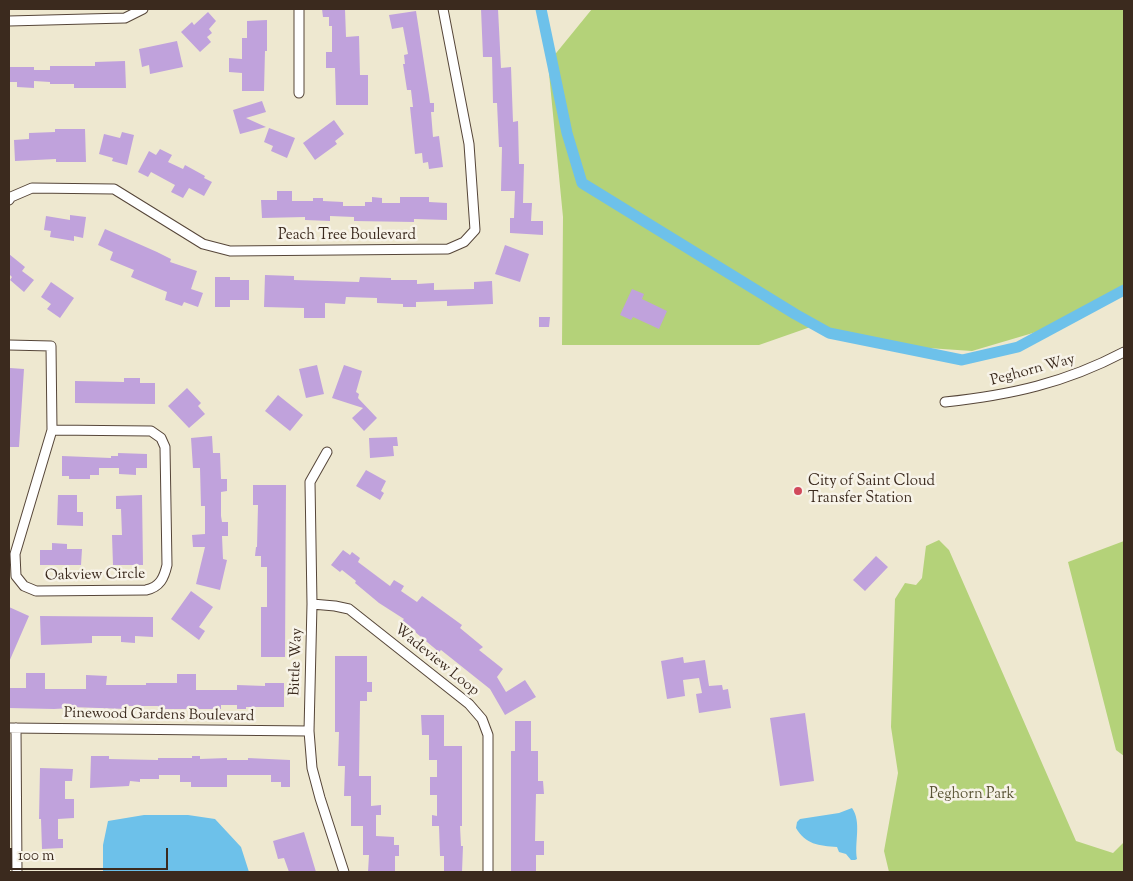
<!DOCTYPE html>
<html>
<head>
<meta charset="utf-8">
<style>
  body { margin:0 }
  #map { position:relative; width:1133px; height:881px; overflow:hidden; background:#eee8d0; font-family:"Sorts Mill Goudy",serif }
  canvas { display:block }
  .frame { position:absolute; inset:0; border:10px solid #3b2a1e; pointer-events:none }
  .scale { position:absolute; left:10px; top:848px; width:158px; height:22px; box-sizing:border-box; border:2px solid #3b2a1e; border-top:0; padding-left:6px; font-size:15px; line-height:18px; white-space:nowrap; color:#3b2a1e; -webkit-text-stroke:4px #f7f3e8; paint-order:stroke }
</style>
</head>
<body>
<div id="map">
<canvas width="1133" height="881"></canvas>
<div class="frame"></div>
<div class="scale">100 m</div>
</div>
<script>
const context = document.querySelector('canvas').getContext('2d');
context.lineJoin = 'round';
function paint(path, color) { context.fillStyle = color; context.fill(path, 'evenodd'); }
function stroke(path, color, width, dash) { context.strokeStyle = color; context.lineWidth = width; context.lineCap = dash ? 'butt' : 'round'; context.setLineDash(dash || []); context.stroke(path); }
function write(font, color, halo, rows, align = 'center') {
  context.font = font + ' "Sorts Mill Goudy",serif'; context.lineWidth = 5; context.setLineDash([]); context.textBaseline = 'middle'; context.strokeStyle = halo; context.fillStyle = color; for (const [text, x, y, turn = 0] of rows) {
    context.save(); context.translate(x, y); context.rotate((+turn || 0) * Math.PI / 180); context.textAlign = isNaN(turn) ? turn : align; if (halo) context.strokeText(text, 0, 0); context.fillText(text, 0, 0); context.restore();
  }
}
paint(new Path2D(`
  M592,9H1124V295L1070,322L972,351L869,344L819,324L759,345H562L563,217L548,63Z
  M939,540L949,550L1076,841L1113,853L1124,842V872H889L884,851L898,773L891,727L895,599L905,583L916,585L922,578L926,546Z
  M1124,541V756L1116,750L1068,562Z`), '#b4d279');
paint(new Path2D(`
  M852,808C862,822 854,843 857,859L855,860H851L846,854L839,852L837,847C819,846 805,844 796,828L797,822L800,819L839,813Z
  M144,815H188L215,819L241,847L249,872H103V845L108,821Z`), '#6dc1ea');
stroke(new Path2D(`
  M541,9L567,133L582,183L795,314L829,333L962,360L1018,347L1124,290`), '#6dc1ea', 11);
paint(new Path2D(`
  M322,9H345L346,37L359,36L360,75H368V105H336L335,68H326V52H332V26H329V17H323Z
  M481,9H498L501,68L511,67L513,122L518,121L519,164H524L523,203H532L531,221H543V235L510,233V218H514L515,191H501L502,147H499L497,103H493L492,57H483Z
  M416,11L429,95L430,103H434V112H431L433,137L439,136L443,167L429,169L428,162L423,163L422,153L415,154L410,107H413L411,90H407L403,64H405L404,55L408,54L403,27L392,29L389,15Z
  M208,12L216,21L209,29L212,33L207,37L211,42L200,52L181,32L192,22L194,25Z
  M267,20V51H265L264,91H242V73L229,72V58L242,59V38H247V21Z
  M177,41L183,67L150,74L149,65L142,67L139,49Z
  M125,61L126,88H74V84H50V82L34,81V88L17,87V82H9V67H34V70H50V66H95V62Z
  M262,101L266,112L246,118L266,127L240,134L233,110Z
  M334,120L344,134L335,141L337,144L315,160L303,143Z
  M269,128L295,138L287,158L271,151L273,146L264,142Z
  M55,129H85L86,162H56V159L15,161L14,140L29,139V133L55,132Z
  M122,132L134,135L127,165L112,161L113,158L99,154L104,134L120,138Z
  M160,149L172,155L168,162L183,169L185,165L205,176L204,178L212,182L204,196L189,188L183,198L171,192L175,185L151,172L148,177L138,172L149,151L156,155Z
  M277,191H292V201H313V198H323V201L343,202V206H365V202H372V197L382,198V203H400V197H429V202L447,203V220L414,219V222L354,221V217L330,216V221L305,220V217L262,218L261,200H277Z
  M70,215L86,217L83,238L74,236V241L50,237L51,231L44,230L46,216L70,220Z
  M105,229L157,252L171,259L170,262L197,271L191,289L203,293L198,307L184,302L182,306L165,300L167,292L131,277L134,270L110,260L113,252L98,245Z
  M505,245L529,254L520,282L495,274Z
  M9,254L25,267L22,271L34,280L24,292L10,280L12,277L9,274Z
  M265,275L294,276V280L359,282L360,277L391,278V280H417V284L434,283V290L474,289V282L492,281L493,304L447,306V301L416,302V307H403V304L377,303V298L346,297L345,304L325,303V318H304V308L264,307Z
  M215,277H230V280H249V300H230V307H215Z
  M51,282L74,298L60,318L47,309L51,304L41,297Z
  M632,289L644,294L642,299L667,311L659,329L633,317L631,320L620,315Z
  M539,317H550L549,327H539Z
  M317,365L324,394L306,398L299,369Z
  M344,365L362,371L356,392L359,394L358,398L377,418L364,431L352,418L363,408L332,398Z
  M10,368L24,369L19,447H9Z
  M124,378H140V383H155V404L75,403V381L124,382Z
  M187,388L201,403L198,406L205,414L189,428L168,406Z
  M278,395L303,415L290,431L265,411Z
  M212,436L213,453H220L221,479H227V491L221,492V516L222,522H228V536H222L223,559L227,560L220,590L196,584L205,547H193L192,535L205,534V506H201L200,468H193L191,438Z
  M397,437L398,446H393L394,456L370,458L369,438Z
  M118,453L147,454V468H136V475L119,474V468H99V475H90V479H69V476H62V456L111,458V456H118Z
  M366,470L386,481L381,491L384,493L380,500L356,486Z
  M253,485H286L285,657H261V607H267V567H261V556H255L256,547H257L258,505H253Z
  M58,495H77V512H83V526L57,525Z
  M142,495L143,565H113L112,535H122L121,509H116V496Z
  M52,543L67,544V549H82L81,565H40V550H52Z
  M343,550L350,555L352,552L360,558L358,562L390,586L394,580L404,586L401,591L417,602L422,596L462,625L460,628L483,647L479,650L503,669L497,677L506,692L525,680L536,697L505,715L490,689L441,650L439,652L402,621L404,619L379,603L355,583L356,581L342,570L340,572L331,565Z
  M876,556L888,567L865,591L853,580Z
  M191,591L213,607L199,627L205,631L199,640L171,619Z
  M9,607L29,616L9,662Z
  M40,616L153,617V637L135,636V643L121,642V636H92V643L41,645Z
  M335,656H367V682H372V692H367V701H360L359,776H371V806L381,805V815H376V836L394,837V845H399V856H395V872H368L369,855H363V826H351V796H344L345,766H338L339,732H335Z
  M683,657L684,663L705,660L709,686L722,685L723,690L728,689L731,708L699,713L696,694L702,693L699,678L683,680L685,696L667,699L661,661Z
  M26,673H45V689H86V675L107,676L106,685H146V683H177V674H196V690H237V685L265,686V683H284V707H246V709H237V705H221V709H158V706H127L126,709L71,707V708L54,709L9,708V688H26Z
  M805,713L814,781L780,786L770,718Z
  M421,715H444V746H462V826H460L461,846H463L462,872H444V856H440L439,826H432V815L437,816V795H430V777H437V760H429V735H422Z
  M515,721H531V751H538V781H543L544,794H536L535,841H544V855H536V872H511V751H515Z
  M91,756H109V759L158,760V758H192V756H200V759L227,758V760H248V758L290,760V787H281V782H271V775H227V787H191V782H180V775H159V779H140V782L130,781L129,786L90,788Z
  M40,768L73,769L72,781H65V799H74V818L58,819V839H63V848L42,849L41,819H39Z
  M304,832L316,872H289L284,858L278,859L273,841Z`), '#c0a2dc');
const street = new Path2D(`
  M299,9V93
  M9,21L125,18L143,9
  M9,200L11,197L32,188L114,189L203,244L230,251L448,249L464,242L475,230L469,144L443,9
  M9,345L51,346L52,430
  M945,402C1011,395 1065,383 1124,352
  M52,430L151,431L161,438L165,447L167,565C164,578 160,587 146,590L36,591L24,586L16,576L15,554Z
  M327,452L310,482L312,604L309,731L312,768L320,798L344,872
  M312,604L335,606L349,609L469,704L482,719L488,735V872
  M9,728L309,731
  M16,728L17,872`);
stroke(street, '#564639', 11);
stroke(street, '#fff', 9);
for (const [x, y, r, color] of [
  [798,491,5,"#d1495b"]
]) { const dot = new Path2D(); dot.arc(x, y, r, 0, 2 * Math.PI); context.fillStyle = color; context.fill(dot); stroke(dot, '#f7f3e8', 2); }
write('15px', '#3b2a1e', '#f7f3e8', [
  ["Peach Tree Boulevard",347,236],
  ["Peghorn Way",1033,371,-15],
  ["Oakview Circle",95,576,-1],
  ["Wadeview Loop",436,661,39],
  ["Bittle Way",297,662,-88],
  ["Pinewood Gardens Boulevard",159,716,1]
]);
write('15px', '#3b2a1e', '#f7f3e8', [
  ["City of Saint Cloud",808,482],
  ["Transfer Station",808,499]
], 'left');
write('15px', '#595435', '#f7f3e8', [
  ["Peghorn Park",972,795]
]);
</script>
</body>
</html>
